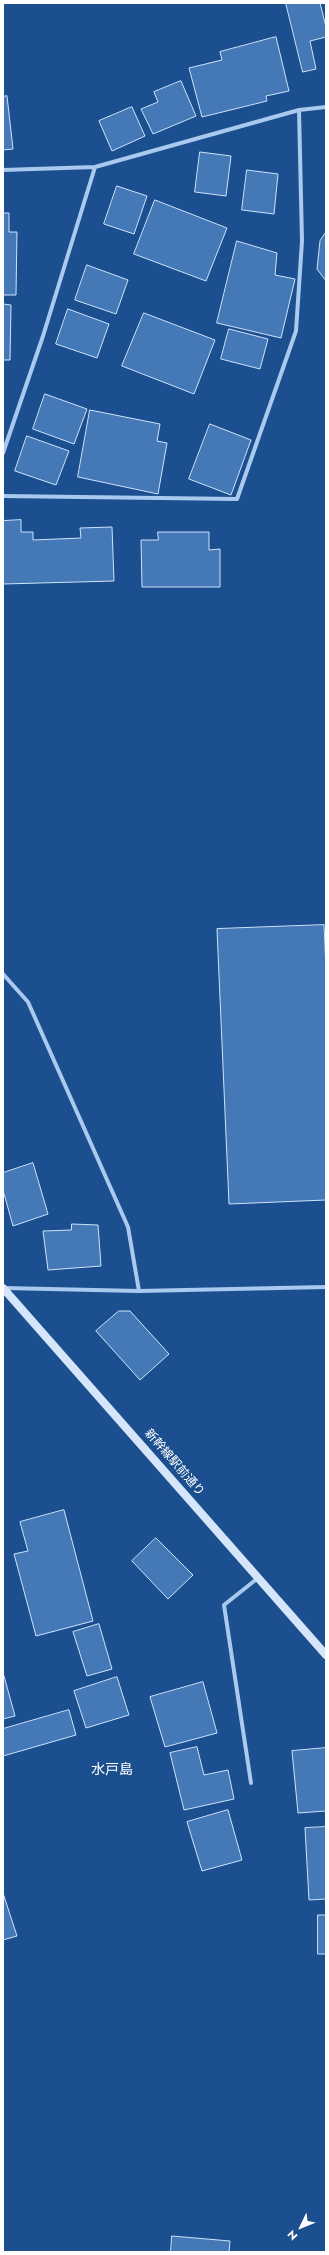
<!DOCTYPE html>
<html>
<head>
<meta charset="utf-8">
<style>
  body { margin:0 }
  #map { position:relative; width:329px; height:2255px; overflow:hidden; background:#1b4f8f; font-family:Jost,sans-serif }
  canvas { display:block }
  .frame { position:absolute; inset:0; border:4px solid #fff; pointer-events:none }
  .north { position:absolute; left:281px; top:2207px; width:40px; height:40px; -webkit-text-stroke:3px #1b4f8f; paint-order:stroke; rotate:227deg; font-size:11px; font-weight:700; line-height:16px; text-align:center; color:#fff }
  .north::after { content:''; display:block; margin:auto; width:14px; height:18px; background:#fff; clip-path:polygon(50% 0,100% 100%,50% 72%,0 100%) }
</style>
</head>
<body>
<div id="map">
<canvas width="329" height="2255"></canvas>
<div class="frame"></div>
<div class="north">N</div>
</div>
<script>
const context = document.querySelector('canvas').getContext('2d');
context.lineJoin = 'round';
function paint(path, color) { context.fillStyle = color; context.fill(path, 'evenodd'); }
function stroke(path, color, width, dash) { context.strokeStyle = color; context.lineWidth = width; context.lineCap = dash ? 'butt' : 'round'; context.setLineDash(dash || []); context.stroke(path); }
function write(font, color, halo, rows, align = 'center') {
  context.font = font + ' Jost,"Noto Sans JP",sans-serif'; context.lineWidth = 3; context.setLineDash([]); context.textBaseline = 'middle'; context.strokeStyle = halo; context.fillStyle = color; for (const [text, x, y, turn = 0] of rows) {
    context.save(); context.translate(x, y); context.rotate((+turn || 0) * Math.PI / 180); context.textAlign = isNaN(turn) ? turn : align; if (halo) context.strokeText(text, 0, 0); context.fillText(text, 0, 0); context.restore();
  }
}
const building = new Path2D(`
  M286,3H320L326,27V37L310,41L316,69L303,72Z
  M276,37L289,91L266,96L267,101L202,117L189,68L222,60L220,52Z
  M181,81L196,116L153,134L141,109L158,102L154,92Z
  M7,96L13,149L3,150V97Z
  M132,107L145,136L112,151L99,121Z
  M200,152L231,156L226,196L195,192Z
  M247,170L278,174L274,214L242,210Z
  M117,186L147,196L134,234L104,224Z
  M155,200L227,228L206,281L134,254Z
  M3,213H9V232H17L16,295H3Z
  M326,232V281L317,269L320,241Z
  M237,241L277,253L275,275L295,279L281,338L217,323Z
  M87,265L128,280L116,314L75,300Z
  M3,304L11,305L10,360H3Z
  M68,309L109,324L97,358L56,344Z
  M144,313L215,340L194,394L122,366Z
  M229,329L268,339L260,369L221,359Z
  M45,394L87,409L74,444L33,429Z
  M90,410L160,424L157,441L167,443L158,494L78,477Z
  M210,424L251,440L231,495L189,479Z
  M27,436L69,451L56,485L15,471Z
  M21,520V532H33V540L81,538L80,528L112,527L114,581L3,584V521Z
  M158,532H209V550L220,549V587H142L141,540H158Z
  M324,925L326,967V1200L229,1204L217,929Z
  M33,1163L48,1214L13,1226L3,1190V1173Z
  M72,1224L98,1225L101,1266L48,1270L43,1231L71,1230Z
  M119,1311H130L169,1354L140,1380L96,1331Z
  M64,1510L93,1621L36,1636L14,1554L28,1551L20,1522Z
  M156,1538L193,1575L168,1599L132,1561Z
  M99,1624L112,1669L87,1676L73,1632Z
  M4,1676L15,1716L3,1719V1677Z
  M117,1677L129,1715L86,1728L74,1691Z
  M203,1682L217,1733L165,1747L150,1697Z
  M69,1710L76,1735L3,1756V1729Z
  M197,1747L204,1775L228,1770L234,1799L184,1810L170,1753Z
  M326,1748V1811L298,1813L292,1751Z
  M228,1810L242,1860L202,1871L187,1822Z
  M326,1827V1899L309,1900L305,1828Z
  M3,1893L17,1936L3,1940Z
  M318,1915H326V1954H318Z
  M172,2236L230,2241L229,2252H171Z`);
paint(building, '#4478b7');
stroke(building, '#cfe3fa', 1);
stroke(new Path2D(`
  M3,170L95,167L299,110L326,107
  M3,453L43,336L95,167
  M3,496L237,499L296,331L302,241L299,110
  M3,974L28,1002L128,1227L139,1291
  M4,1288L139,1291L326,1287
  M251,1783L224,1605L258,1578`), '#a9c9ee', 4);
stroke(new Path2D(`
  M3,1288L326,1655`), '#d6e6fa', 8);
write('12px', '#fff', '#1b4f8f', [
  ["新幹線駅前通り",174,1463,49]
]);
write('14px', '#fff', '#1b4f8f', [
  ["水戸島",112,1771]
]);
</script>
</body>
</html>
